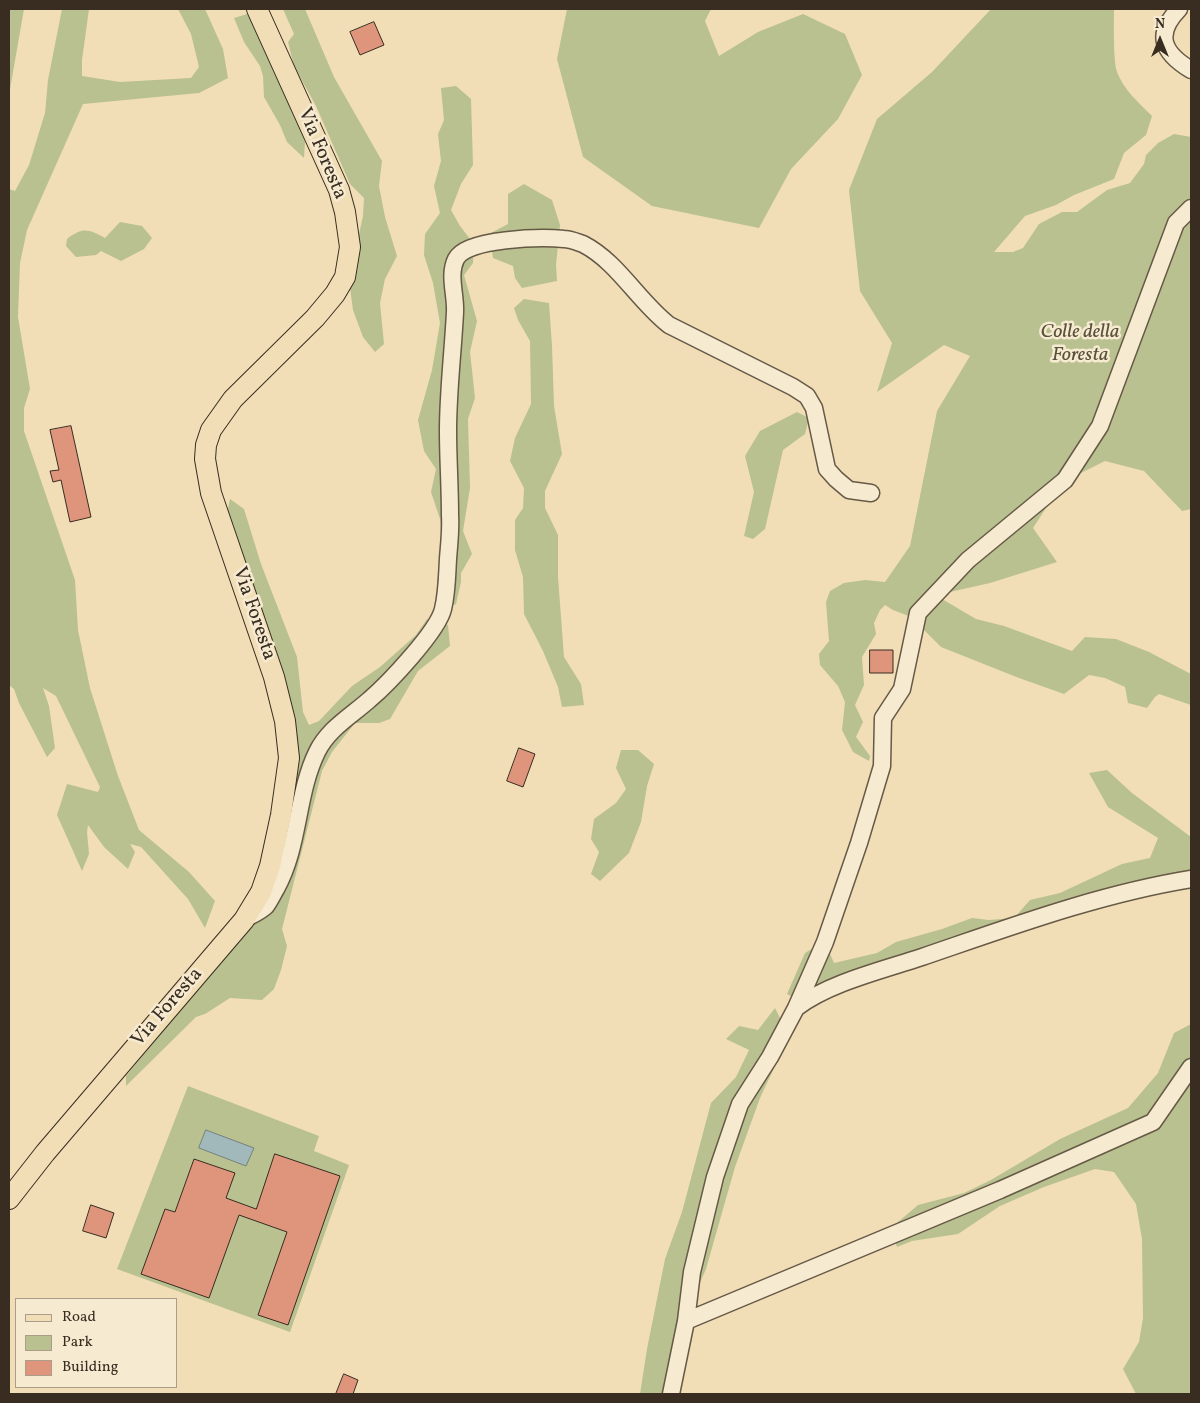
<!DOCTYPE html>
<html>
<head>
<meta charset="utf-8">
<style>
  body { margin:0 }
  #map { position:relative; width:1200px; height:1403px; overflow:hidden; background:#f1deb7; font-family:Vollkorn,serif }
  canvas { display:block }
  .frame { position:absolute; inset:0; border:10px solid #382d20; pointer-events:none }
  .legend { position:absolute; left:15px; top:1298px; width:162px; height:90px; box-sizing:border-box; background:#f6ead0; border:1px solid #aa9e8a; margin:0; padding:6px 9px; list-style:none; font-size:15px; color:#382d20 }
  .legend li { display:flex; align-items:center; gap:10px; height:25px }
  .legend b { width:25px; border:1px solid #aa9e8a }
  .north { position:absolute; left:1135px; top:15px; width:50px; height:50px; -webkit-text-stroke:4px #f6ead0; paint-order:stroke; rotate:0deg; font-size:14px; font-weight:700; line-height:20px; text-align:center; color:#382d20 }
  .north::after { content:''; display:block; margin:auto; width:18px; height:22px; background:#382d20; clip-path:polygon(50% 0,100% 100%,50% 72%,0 100%) }
</style>
</head>
<body>
<div id="map">
<canvas width="1200" height="1403"></canvas>
<div class="frame"></div>
<ul class="legend">
<li><b style="height:6px;background:#f1deb7"></b>Road</li>
<li><b style="height:14px;background:#b8c18f"></b>Park</li>
<li><b style="height:14px;background:#df947c"></b>Building</li>
</ul>
<div class="north">N</div>
</div>
<script>
const context = document.querySelector('canvas').getContext('2d');
context.lineJoin = 'round';
function paint(path, color) { context.fillStyle = color; context.fill(path, 'evenodd'); }
function stroke(path, color, width, dash) { context.strokeStyle = color; context.lineWidth = width; context.lineCap = dash ? 'butt' : 'round'; context.setLineDash(dash || []); context.stroke(path); }
function write(font, color, halo, rows, align = 'center') {
  context.font = font + ' Vollkorn,serif'; context.lineWidth = 5; context.setLineDash([]); context.textBaseline = 'middle'; context.strokeStyle = halo; context.fillStyle = color; for (const [text, x, y, turn = 0] of rows) {
    context.save(); context.translate(x, y); context.rotate((+turn || 0) * Math.PI / 180); context.textAlign = isNaN(turn) ? turn : align; if (halo) context.strokeText(text, 0, 0); context.fillText(text, 0, 0); context.restore();
  }
}
paint(new Path2D(`
  M9,9H24L9,95Z
  M62,9H89L82,60V76L120,82L191,78L199,67L191,34L178,9H205L223,49L228,78L199,93L83,104L27,230L20,263L18,317L30,389L24,408V431L75,580L78,630L90,688L118,776L139,830L189,872L215,901L205,928L188,899L141,847L130,844L135,852L128,869L104,847L88,825L87,832L89,854L82,871L57,815L67,784L98,792L100,787L56,696L43,688L49,706L55,748L47,757L19,703L14,689L9,685V189L15,191L29,165L45,113L48,80Z
  M283,9H305L334,77L382,161L379,186L385,217L397,256L385,279L380,303L384,344L375,352L363,337L353,310L349,280L363,216L364,198L350,184L316,106L294,66L288,42L294,34Z
  M567,9H711L705,21L719,56L758,32L803,14L845,34L862,75L838,119L791,169L759,228L652,206L583,157L557,59Z
  M991,9H1114C1114,24 1113,59 1117,72C1124,90 1139,103 1152,116L1146,135L1124,153L1114,179L1074,195L1056,205L1025,216L994,252H1013L1023,248L1039,224L1062,212H1077L1107,190L1130,183L1144,164L1146,155L1158,143L1174,134L1191,137V509L1182,511L1144,471L1105,461L1063,482L1033,528L1057,562L990,583L941,594L942,599L976,619L1004,626L1072,651L1085,637L1116,639L1149,652L1191,674V705L1159,694L1155,697L1147,708L1128,703L1125,687L1105,678L1089,675L1064,694L1019,678L941,647L923,629L919,620L893,610L885,605L880,610L874,623L876,634L862,657L864,685L855,705L863,722L856,737L870,756L869,761L853,752L842,730L845,702L838,686L820,665L819,654L829,641L826,602L830,591L844,583L865,580L885,582L910,546L937,411L970,356L944,345L877,392L892,343L860,291L849,190L877,119L932,72Z
  M247,14L269,46L305,142L304,158L287,142L280,125L264,97L263,76L260,66L244,42L234,18Z
  M456,86L471,99L473,165L461,184L451,210L460,226L474,244L473,263L464,275L477,321L470,352L475,398L468,419L470,488L463,531L472,554L461,573V582L456,604L451,606L441,603L437,582L442,547L440,519L431,492L436,469L424,451L418,420L432,370L440,323L433,283L424,255L425,234L440,213L434,186L441,161L438,134L444,120L441,88Z
  M524,184L552,200L560,225L556,265L557,281L522,288L515,278L513,266L493,258L489,234L508,224V194Z
  M120,222L142,226L152,238L144,249L121,261L101,251L96,255L76,257L66,246L67,239C83,227 88,229 105,238Z
  M524,299L549,303L552,346L554,406L562,454L545,491V508L558,535V577L564,657L581,684L584,705L562,707L558,687L543,651L524,614L523,577L515,550V520L523,508L524,488L510,461L515,438L531,404L530,341L518,320L514,308Z
  M797,412L809,418L805,434L783,450L765,529L753,539L744,536L754,492L745,456L760,431Z
  M230,499L244,509L261,564L297,657L303,712L309,725L319,721L352,686L380,667L416,635L427,619L448,625L450,646L418,671L390,719L379,723H355L332,752L322,771L282,929L287,946L281,970L274,989L262,1000L230,998L205,1014L196,1017L126,1086V1076L212,971L262,913L297,790L282,673L268,628L227,513Z
  M621,750H638L654,764L647,786L641,822L629,853L600,881L591,874L599,852L591,839L594,819L616,803L626,789L616,768Z
  M1107,770L1132,793L1191,837V874L1099,891L1069,912L917,961L857,988L804,1003L787,994L805,953L820,944L830,954L834,963L877,953L896,942L942,929L972,918L989,920L1014,918L1030,900L1060,893L1122,864L1150,858L1158,838L1108,807L1089,773Z
  M775,1008L789,1036L760,1098L735,1167L706,1269L690,1305L671,1394H640L647,1349L665,1259L682,1212L711,1103L736,1077L749,1050L726,1039L739,1026L758,1030Z
  M1191,1024V1394H1136L1123,1369L1139,1342L1143,1318L1142,1239L1136,1204L1114,1172L1095,1169L1044,1187L1000,1206L958,1234L912,1241L897,1247L891,1228L918,1205L964,1193L991,1180L1060,1139L1128,1108L1158,1073L1174,1033Z
  M188,1086L319,1136L314,1151L349,1165L290,1332L117,1269Z`), '#b8c18f');
const water = new Path2D(`
  M206,1130L254,1148L246,1166L199,1148Z`);
paint(water, '#a1b9bb');
stroke(water, '#77817d', 1);
const building = new Path2D(`
  M374,22L384,45L360,55L350,32Z
  M71,426L91,517L70,522L61,480L53,482L50,471L59,470L50,430Z
  M870,650H893V673H870Z
  M519,748L535,754L523,787L507,781Z
  M275,1154L340,1176L288,1325L258,1315L287,1232L239,1215L209,1298L141,1274L165,1209L175,1212L194,1159L235,1173L226,1198L256,1209Z
  M91,1205L114,1213L106,1238L83,1231Z
  M344,1374L358,1380L353,1394H336Z`);
paint(building, '#df947c');
stroke(building, '#382d20', 1);
const minor = new Path2D(`
  M1179,9C1154,35 1163,53 1191,70
  M245,919C252,915 261,911 266,906C270,901 273,894 276,889C300,846 296,795 317,752C328,729 351,716 369,700C388,684 438,631 443,609C447,593 447,576 448,559C449,545 451,530 450,515C450,487 448,459 448,431C448,391 453,352 455,312C456,295 448,275 456,259C466,238 542,237 564,239C570,239 577,242 583,244C618,262 638,301 669,325L793,387L807,396L814,408L827,469L836,479L849,490L871,493
  M796,1008C828,983 883,970 922,957C1010,927 1099,894 1191,879
  M686,1321L1000,1190L1153,1122L1191,1067
  M671,1394L686,1321L692,1272L715,1177L740,1104L770,1057L796,1008L825,942L859,843L882,766L883,718L902,689L918,613L968,560L1065,480L1100,426L1176,223L1191,208`);
const major = new Path2D(`
  M9,1199L45,1153L244,920L261,892L270,866L281,815L289,758L285,721L274,677L211,493L205,459L206,445L211,430L233,399L315,318L335,294L345,277L350,247L345,212L339,190L257,9`);
stroke(minor, '#665946', 19);
stroke(major, '#382d20', 22);
stroke(minor, '#f6ead0', 16);
stroke(major, '#f1deb7', 20);
write('20px', '#382d20', '#f6ead0', [
  ["Via Foresta",321,154,67],
  ["Via Foresta",253,614,71],
  ["Via Foresta",168,1008,-49]
]);
write('italic 20px', '#58523c', '#f6ead0', [
  ["Colle della",1080,333],
  ["Foresta",1080,356]
]);
</script>
</body>
</html>
